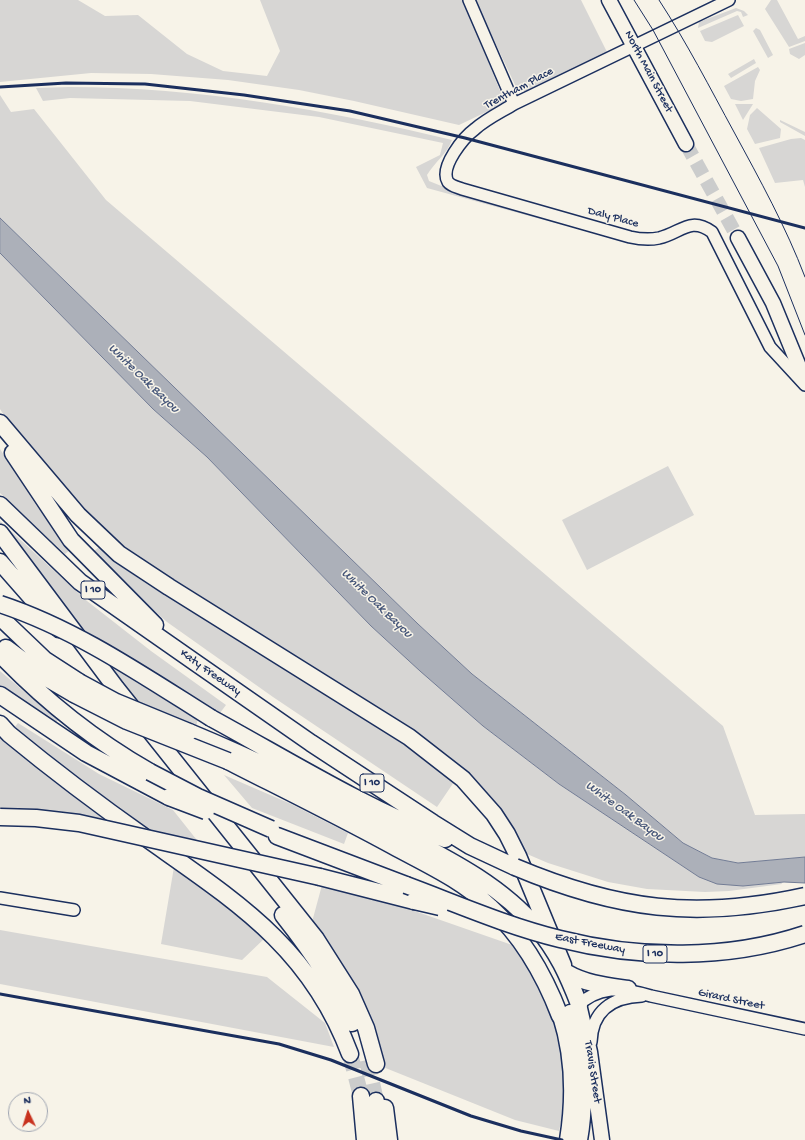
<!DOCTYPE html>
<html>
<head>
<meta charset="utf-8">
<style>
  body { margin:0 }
  #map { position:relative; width:805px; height:1140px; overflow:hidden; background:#f7f3e8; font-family:"Gochi Hand",sans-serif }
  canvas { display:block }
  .north { position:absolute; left:8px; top:1092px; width:40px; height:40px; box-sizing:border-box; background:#f7f3e8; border:1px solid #9fa5b1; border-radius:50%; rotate:356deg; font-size:11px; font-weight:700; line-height:16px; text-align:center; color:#1b2f5e }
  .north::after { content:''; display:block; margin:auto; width:14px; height:18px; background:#c8321e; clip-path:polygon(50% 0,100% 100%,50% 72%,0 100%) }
</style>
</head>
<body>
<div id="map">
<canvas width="805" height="1140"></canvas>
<div class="north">N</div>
</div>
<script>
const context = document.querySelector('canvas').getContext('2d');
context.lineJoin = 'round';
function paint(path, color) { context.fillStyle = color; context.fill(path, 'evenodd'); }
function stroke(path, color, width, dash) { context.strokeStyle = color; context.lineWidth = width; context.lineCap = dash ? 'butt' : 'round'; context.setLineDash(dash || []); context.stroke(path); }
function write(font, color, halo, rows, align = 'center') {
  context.font = font + ' "Gochi Hand",sans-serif'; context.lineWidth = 3; context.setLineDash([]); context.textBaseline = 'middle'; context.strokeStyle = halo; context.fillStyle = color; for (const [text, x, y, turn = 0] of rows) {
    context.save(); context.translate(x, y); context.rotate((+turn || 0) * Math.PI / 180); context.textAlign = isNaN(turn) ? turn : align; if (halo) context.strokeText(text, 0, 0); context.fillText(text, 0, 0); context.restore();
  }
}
paint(new Path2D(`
  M0,0H78L105,16L138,15L187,54L223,71L267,76L280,51L260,0H463L505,103L459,125L354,101L299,90L228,80L151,74L91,73L0,82Z
  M475,0H581L607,52L529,92L517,89Z
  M771,0H777L798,39L805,36V41L789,47L765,9Z
  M736,8L744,11L748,15L743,17L741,12L737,11L698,28L699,22Z
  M738,15L744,26L712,42L705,41L700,31Z
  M756,28L760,30L773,55L768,58L753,31Z
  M805,43V55L799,59L790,54L789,49Z
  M754,59L756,63L731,78L728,74Z
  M758,67L760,70L755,81L753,99L741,101L731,99L724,86Z
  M69,87C198,87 327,110 452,140C447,154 434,163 427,175L429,181C473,200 521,209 566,226L427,188L416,167L440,155L443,143L319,117L190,101L70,98L43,101L36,88Z
  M0,95L11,112L34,109L106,200L723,726L755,815L805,814V857L738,863L712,858L683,843L626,795L472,674L418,624L0,218Z
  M735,104H753L743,120Z
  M757,108L781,129L780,138L755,144L747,129L750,115Z
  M780,120L805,132V136L780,122Z
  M801,138L805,140V187L803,180L775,183L759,148L791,139Z
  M0,253L153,409L207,457L371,626L483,726L559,784L699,877L743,886L781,882L782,884L729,891L705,892L647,889L608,882L548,863L527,854L513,829L493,799L473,777L445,753L365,699L154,570L96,523L10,425L0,409Z
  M0,449L36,505L70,550L65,554L0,493Z
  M668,466L694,515L587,570L562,520Z
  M0,521L87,601L151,651L226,705L220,713L72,623L0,528Z
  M99,547L119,565L150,586L210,621L418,752L454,782L437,807L273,697L167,622L122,582L94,551Z
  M100,657L198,716L196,729L134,704Z
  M0,671L58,720L55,725L0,686Z
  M18,723L99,774L173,810L200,844L152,832L86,786L14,728Z
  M0,736L70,793L114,824L0,811Z
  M224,775L291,804L348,833L344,844L252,808Z
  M174,867L236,912L265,938L242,960L161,944Z
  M322,885L406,908L515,946L533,971L547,1000L561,1039L566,1100L559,1131L515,1120L383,1067L377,1034L315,932L312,922Z
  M0,930L267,977L325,1023L334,1047L0,984Z`), '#d7d6d4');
const water = new Path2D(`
  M0,218L418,624L472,674L626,795L683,843L712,858L738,863L805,857V883L784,882L743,886L717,884L699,877L559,784L483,726L420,671L371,626L207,457L153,409L0,253Z`);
paint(water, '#acb0b9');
stroke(water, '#727c95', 1);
stroke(new Path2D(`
  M686,144L738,238`), '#cbcccc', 14, [14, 7]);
stroke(new Path2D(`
  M350,1054L361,1096
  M367,1060L376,1101`), '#cbcccc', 16, [16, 8]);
const minor = new Path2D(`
  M469,0L514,104
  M729,0L514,104C501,112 486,119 475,129C464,137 439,167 448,182C451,186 457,187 462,189L630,237C639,239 649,240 659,238C681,233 690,216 712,232L770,347L805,385
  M0,898L74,910
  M575,1008C598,985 622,987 651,996L805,1029
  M591,1042C592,1011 612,997 642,996`);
const major = new Path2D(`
  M609,0L686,144
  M738,238L773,303L805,381
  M579,1004L590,1052L602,1140
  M570,1012C583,1054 588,1096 580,1140
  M560,1016C573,1057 574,1097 567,1140`);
const highway = new Path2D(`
  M0,423L78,515L119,554L169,587L409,737L463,779L494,814L507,834L518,856L563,965
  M13,453L71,540L155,625
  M0,505L80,582L196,663L311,743L433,823L470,846L515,867
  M0,533L116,688L316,939L351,994L366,1028L376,1064
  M0,562L59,629
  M0,617L45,660L79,682
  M6,648L45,677L74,694
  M0,654C44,700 94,740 150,772
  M0,695L86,753L169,797
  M211,718C288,760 363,807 445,839
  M0,724L9,734C54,771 99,805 146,838C235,901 310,947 350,1054
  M189,732C259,761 326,794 393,830C444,857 499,883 537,928C557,951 568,976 579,1004
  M228,761C283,789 338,816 393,846C426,864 462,880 490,907C523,937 544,974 560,1016
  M277,836L406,885
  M320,877L414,901
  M283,915C309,948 335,984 352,1023
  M567,973C586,984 607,986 628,989
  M361,1096L365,1140
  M376,1101L378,1140
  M385,1108L389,1140`);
stroke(minor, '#1b2f5e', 14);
stroke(major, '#1b2f5e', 17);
stroke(highway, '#1b2f5e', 19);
stroke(minor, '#f7f3e8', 11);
stroke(major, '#f7f3e8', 14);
stroke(highway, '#f7f3e8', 16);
stroke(new Path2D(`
  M634,0L653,30L778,266L805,335
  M659,0C687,43 710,88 734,132C760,180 786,227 805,277`), '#1b2f5e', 1);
stroke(new Path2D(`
  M0,87L66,83L145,84L244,95L350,111L465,138L805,228
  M0,994L279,1044L331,1060L471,1116L521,1131L562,1140`), '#1b2f5e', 3);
const highwayBridge = new Path2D(`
  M0,604C76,629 144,676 211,718
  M79,682L116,702L189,732
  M74,694L127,721L228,761
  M150,772L198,797L271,829
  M169,797L206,811
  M0,817L36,818L79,823L320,877
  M515,867C617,910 696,920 805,896
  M406,885C457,904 507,926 560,939C639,959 727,960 805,934
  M414,901L440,907`);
stroke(highwayBridge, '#1b2f5e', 19, []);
stroke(highwayBridge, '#f7f3e8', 16);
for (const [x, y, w] of [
  [93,590,24],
  [372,783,24],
  [655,954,24]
]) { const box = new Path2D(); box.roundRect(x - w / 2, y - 9, w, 18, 3); context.fillStyle = '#f7f3e8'; context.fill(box); stroke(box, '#1b2f5e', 1); }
write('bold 11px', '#1b2f5e', null, [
  ["I 10",93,590],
  ["I 10",372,783],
  ["I 10",655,954]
]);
write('12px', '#1b2f5e', '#f7f3e8', [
  ["North Main Street",648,72,62],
  ["Trentham Place",519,89,-28],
  ["Daly Place",613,218,15],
  ["Katy Freeway",210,673,35],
  ["East Freeway",590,944,11],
  ["Girard Street",731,1000,12],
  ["Travis Street",592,1072,81]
]);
write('italic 13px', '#465679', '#f7f3e8', [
  ["White Oak Bayou",143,379,44],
  ["White Oak Bayou",376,604,44],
  ["White Oak Bayou",624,812,36]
]);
</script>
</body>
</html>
